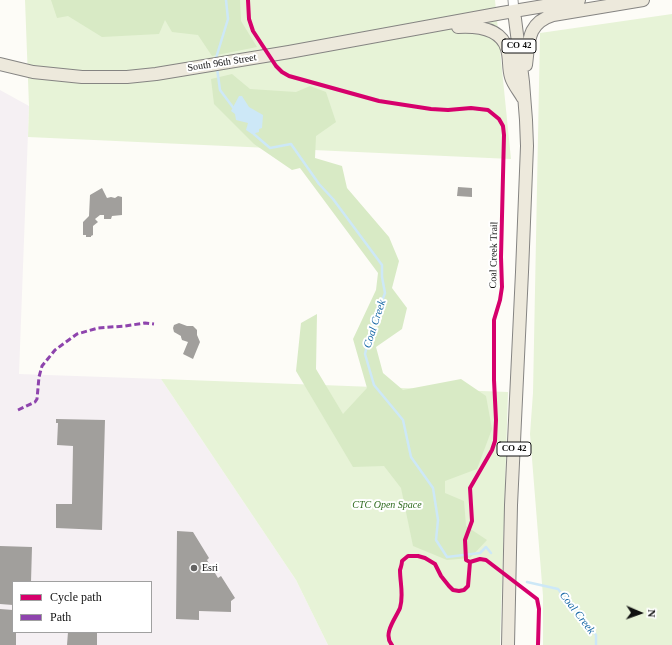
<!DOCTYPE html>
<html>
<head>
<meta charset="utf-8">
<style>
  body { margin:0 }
  #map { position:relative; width:672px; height:645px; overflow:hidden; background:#fdfcf7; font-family:Georgia,serif }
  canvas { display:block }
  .legend { position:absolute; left:12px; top:581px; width:140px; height:52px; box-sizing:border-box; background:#fff; border:1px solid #a0a0a0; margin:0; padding:5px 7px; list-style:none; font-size:12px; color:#111 }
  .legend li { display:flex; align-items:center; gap:8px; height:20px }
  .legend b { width:20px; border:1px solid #a0a0a0 }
  .north { position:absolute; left:620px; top:593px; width:40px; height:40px; -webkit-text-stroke:3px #fff; paint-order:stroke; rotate:92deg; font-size:11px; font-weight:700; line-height:16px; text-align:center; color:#111 }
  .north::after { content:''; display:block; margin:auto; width:14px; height:18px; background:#111; clip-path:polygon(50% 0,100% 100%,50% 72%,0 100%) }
</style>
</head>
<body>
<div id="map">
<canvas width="672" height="645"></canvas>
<ul class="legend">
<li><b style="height:5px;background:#d6006c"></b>Cycle path</li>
<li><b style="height:5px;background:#8e44ad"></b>Path</li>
</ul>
<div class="north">N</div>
</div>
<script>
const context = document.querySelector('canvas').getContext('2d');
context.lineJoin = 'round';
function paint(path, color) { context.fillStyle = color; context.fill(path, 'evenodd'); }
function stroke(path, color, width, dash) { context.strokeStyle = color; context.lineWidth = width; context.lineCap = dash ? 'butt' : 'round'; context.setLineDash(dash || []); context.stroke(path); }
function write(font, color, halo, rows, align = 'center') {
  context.font = font + ' Georgia,serif'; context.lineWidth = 4; context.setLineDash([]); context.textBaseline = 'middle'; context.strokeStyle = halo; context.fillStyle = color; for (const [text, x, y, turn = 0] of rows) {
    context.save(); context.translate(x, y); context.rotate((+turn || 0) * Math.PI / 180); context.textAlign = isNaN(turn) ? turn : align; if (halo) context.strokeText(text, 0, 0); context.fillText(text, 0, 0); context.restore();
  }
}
paint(new Path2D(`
  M0,90L29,106L19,374L161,379L296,580L328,645H0ZM13,582H151V632H13Z`), '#f5f0f3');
paint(new Path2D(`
  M25,0H495L511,159L28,137L29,106Z
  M672,14V645H543V596L530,434L533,393L540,33Z
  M161,379L508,392L500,645H328L296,580Z`), '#e7f3d7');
paint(new Path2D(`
  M51,0H240L241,21L257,47L212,56L198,35L172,32L165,20L159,34L102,37L68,16L57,18Z
  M232,74L250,89L296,92L310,86L326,92L336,122L316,136L315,158L342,166L347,188L389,237L399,261L392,288L407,308L402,329L376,347L383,373L403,390L461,379L486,396L492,429L477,469L445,481V493L464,501L466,526L487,540L470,558L447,560L413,546L401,488L384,466L353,467L296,371L301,323L317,314L316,369L343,414L367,388L353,339L376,290L378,273L300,168L292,170L254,144L214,104L211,79Z`), '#d8eac5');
paint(new Path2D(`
  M239,96H242L249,107L263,115L262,128L259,129V132L252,134L246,130L248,123L236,120L235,114L231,111Z`), '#cde8f7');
stroke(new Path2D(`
  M216,61V58L228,19L226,0
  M217,68L220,90L235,110
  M251,131L255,135L270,148L291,144L319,184L333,199L382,265V277L385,293L370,333L365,354L374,385L403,420L411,457L433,488L438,520L436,540L447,557L480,553L486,547L491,553
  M527,582L558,589L596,635V645`), '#cde8f7', 2.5);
paint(new Path2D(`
  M458,187L472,188V197L457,196Z
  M102,188L107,198L111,197L115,198L118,196L122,197V215L112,216L111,219H104V215H100L95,219L98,222L93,226V235L91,236V237H86V235H83V222L89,216L90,195Z
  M179,323L187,326H193L197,330V335L200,342L193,359L183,354L188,342L182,340L181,337V336L174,332L173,328L174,325Z
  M56,419L105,420L102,530L56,528V504H72L73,446L57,445L58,423H56Z
  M177,531L193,532L209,558L207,560L218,578L221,576L235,598L231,601V612L199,611V620L176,619Z
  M0,546L32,547L31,582H13V605L0,604Z
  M0,609L13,610V632H16V645H0Z
  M68,632H97V645H67Z`), '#a19f9c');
const minor = new Path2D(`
  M513,0L514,11`);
const major = new Path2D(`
  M458,27C476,26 501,28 507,49C510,58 508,68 511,77C513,84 519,91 523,98
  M0,64L33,72L82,77H127L156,74L289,52L502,13L579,0
  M526,65C529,42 527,23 553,15L643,0
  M508,645L511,505L522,272L527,146L526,120L523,82L514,11`);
stroke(minor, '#979795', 11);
stroke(major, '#858482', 14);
stroke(minor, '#fffffe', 9);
stroke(major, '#ede9dc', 12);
stroke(new Path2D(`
  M18,410L35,402L37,399L39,377L42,366L55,350L77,334L98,328L125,326L145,323L154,324`), '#8e44ad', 3, [6, 3]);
stroke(new Path2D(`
  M248,0L249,19L253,31L276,66L282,72L289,76L379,101L431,109L448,110L471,108L488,110L499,119L503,126L504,135L501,257L502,287L500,300L494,320V380L496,420L495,441L492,450L470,488L472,521L465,540L466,560L470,562L480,559L486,560L537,599L539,609L538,645
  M392,645C382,634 396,618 400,608C404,595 400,583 400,570C401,567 402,564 402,561L408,556H418L425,558L435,564L441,576L449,586L453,590L459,591L464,590L468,586L470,562`), '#d6006c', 4);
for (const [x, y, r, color] of [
  [194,568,4,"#646362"]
]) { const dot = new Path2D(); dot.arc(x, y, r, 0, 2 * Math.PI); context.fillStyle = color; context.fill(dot); stroke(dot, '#fff', 1.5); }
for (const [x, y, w] of [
  [519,46,34],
  [514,449,34]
]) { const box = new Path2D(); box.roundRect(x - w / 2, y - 7, w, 14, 3); context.fillStyle = '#fff'; context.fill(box); stroke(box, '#111', 1); }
write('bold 9px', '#111', null, [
  ["CO 42",519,46],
  ["CO 42",514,449]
]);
write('10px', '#111', '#fff', [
  ["South 96th Street",222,63,-9],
  ["Coal Creek Trail",494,255,-89]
]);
write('italic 10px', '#2f6b1f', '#fff', [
  ["CTC Open Space",387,505]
]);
write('10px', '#111', '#fff', [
  ["Esri",202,568]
], 'left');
write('italic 11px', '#1768a6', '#fff', [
  ["Coal Creek",375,324,-72],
  ["Coal Creek",577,613,52]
]);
</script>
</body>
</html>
